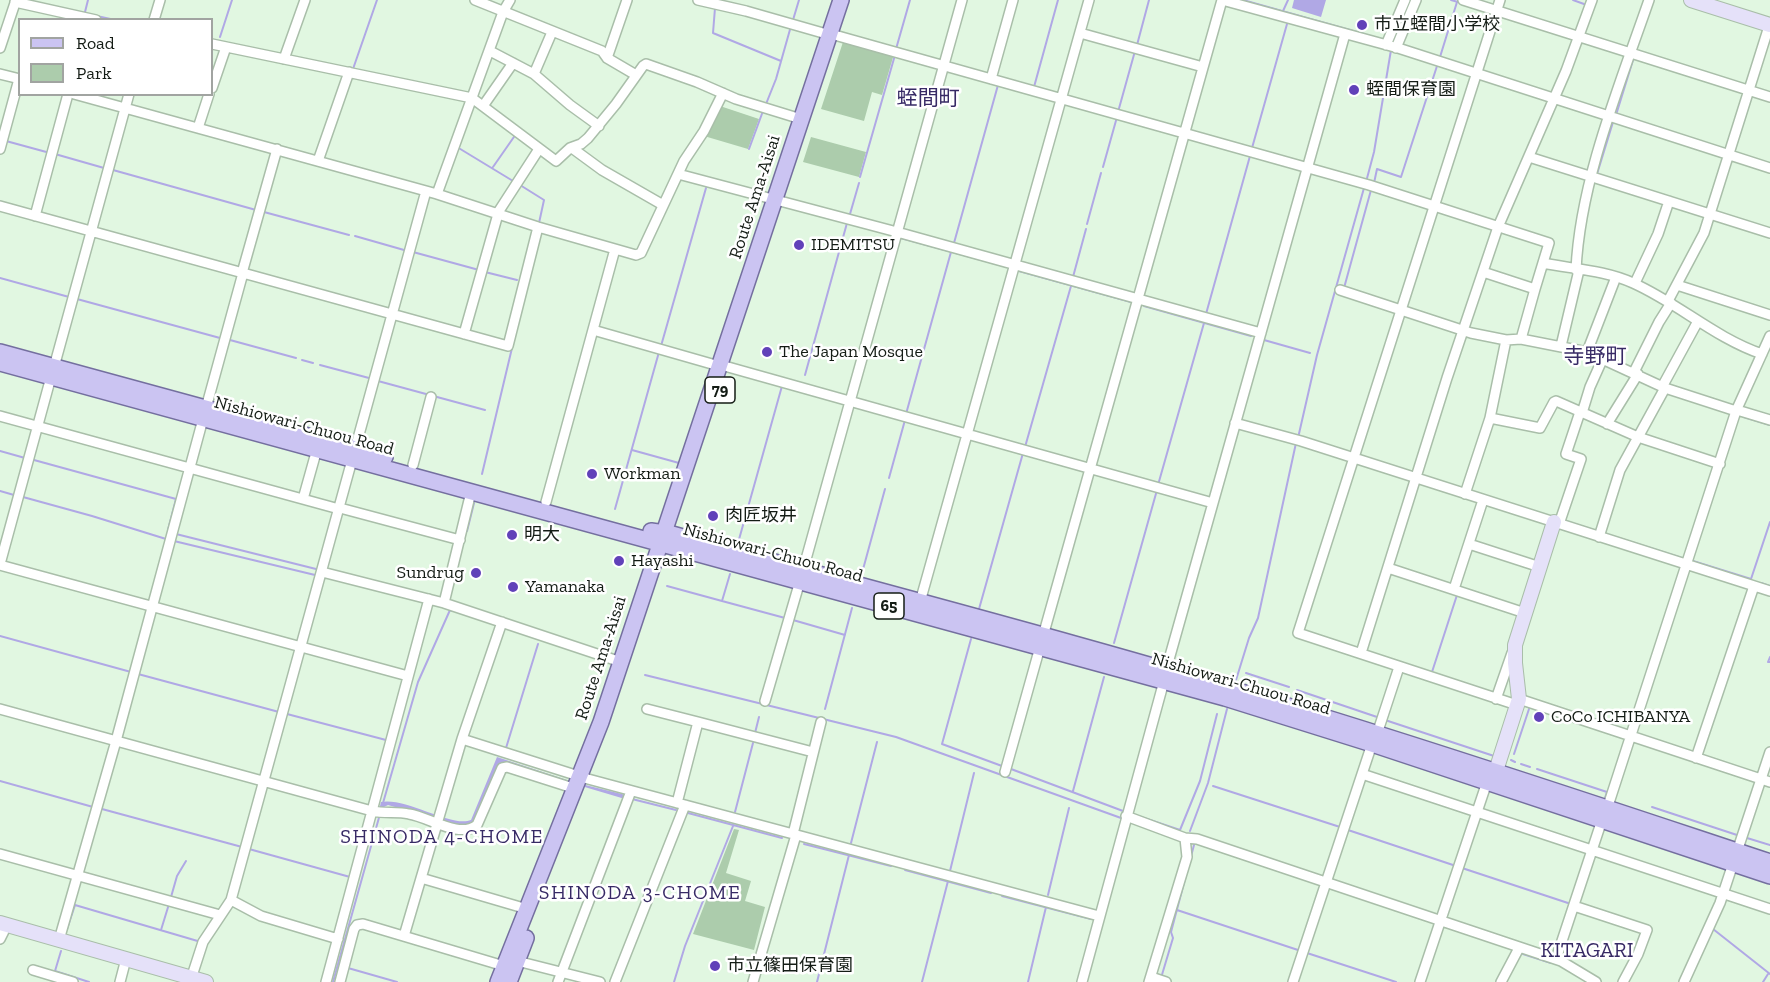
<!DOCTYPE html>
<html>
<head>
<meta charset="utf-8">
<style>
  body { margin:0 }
  #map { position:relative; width:1770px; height:982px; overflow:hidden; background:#e1f7e1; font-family:"Zilla Slab",serif }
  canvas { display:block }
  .legend { position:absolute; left:18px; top:18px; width:195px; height:78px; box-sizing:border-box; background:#fff; border:2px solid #a1a4a1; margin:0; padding:8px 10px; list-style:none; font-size:18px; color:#141c15 }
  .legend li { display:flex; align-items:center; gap:12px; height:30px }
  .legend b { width:30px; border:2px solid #a1a4a1 }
</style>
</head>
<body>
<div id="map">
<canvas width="1770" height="982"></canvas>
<ul class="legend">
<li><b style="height:8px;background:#cbc4f2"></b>Road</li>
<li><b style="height:16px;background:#acccac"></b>Park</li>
</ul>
</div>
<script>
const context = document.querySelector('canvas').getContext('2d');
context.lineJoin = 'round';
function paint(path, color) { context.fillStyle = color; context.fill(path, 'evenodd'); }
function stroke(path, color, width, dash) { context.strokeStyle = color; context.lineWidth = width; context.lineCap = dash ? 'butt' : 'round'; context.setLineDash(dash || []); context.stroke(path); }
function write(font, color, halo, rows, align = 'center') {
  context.font = font + ' "Zilla Slab","Noto Sans JP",serif'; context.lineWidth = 5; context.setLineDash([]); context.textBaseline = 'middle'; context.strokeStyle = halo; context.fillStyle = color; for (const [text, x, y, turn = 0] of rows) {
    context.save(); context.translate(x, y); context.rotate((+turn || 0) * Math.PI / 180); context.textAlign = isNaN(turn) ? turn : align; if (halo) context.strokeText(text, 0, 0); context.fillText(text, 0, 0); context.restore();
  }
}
paint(new Path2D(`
  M843,42L894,54L882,95L872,92L864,121L821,109Z
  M720,106L759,119L748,149L704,136Z
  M811,137L866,152L859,177L803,162Z
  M734,829L739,830L726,873L751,881L745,901L765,907L754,950L693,934Z`), '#acccac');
paint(new Path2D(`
  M1294,0H1326L1321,17L1292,8Z
  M497,757L573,782L626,795L625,799L504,763L498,767L477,820L464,827L388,805L384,807L382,811L379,810L381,802C406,797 452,828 471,820Z`), '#b0a8e5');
stroke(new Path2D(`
  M1243,0L1364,34
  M1451,0L1458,2
  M1573,0L1584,4
  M715,8L713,33L781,61
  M65,9L115,20
  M1283,11L1288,0
  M85,12L88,0
  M793,20L799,0
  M220,37L232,0
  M1392,44L1411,0
  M1137,45L1149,0
  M896,49L910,0
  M1440,57L1457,2
  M353,69L377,0
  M1034,87L1058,0
  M766,104L776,79L791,26
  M1118,112L1135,51
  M1616,115L1633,60
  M195,122L198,114
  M6,141L50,153
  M457,147L513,181
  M1252,148L1287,24
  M749,149L763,111
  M1734,152L1752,95
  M55,154L104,168
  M493,167L516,134
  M1103,167L1117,117
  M113,170L256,210
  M1597,174L1613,122
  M860,177L895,55
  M1366,182L1374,152L1391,50
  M1374,183L1377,169L1401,177L1437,66
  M520,185L544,200L539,223L541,224
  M264,212L349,235
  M850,214L859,183
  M1087,224L1101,173
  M355,236L404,250
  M901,238L1007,267
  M954,243L998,85
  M413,252L479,270
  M1019,271L1131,302
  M485,272L517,280
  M1073,277L1086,229
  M0,278L69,297
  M1344,288L1371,190
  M77,299L220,338
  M1144,306L1251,336
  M1206,314L1250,156
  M230,340L296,358
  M1264,340L1310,353
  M661,346L706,188
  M302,360L313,363
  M320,365L369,378
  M805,375L847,223L850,224
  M378,381L485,410
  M906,414L951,252
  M1744,417L1770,425
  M1298,438L1317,355L1364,188
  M1025,447L1071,286
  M632,450L679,463
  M0,451L25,458
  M34,460L176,499L168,530
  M482,474L512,348
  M889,478L905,420
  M1158,485L1204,323
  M0,491L14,495
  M23,497L92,516L166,539
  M615,509L659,352
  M1565,521L1597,531
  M467,531L474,503
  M1603,533L1685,559
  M176,534L316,569
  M174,541L315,575
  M738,543L782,386L784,387
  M1693,561L1751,579L1770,522
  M862,573L885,489
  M1761,583L1770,586
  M667,586L722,601L730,574
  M722,601L785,618
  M979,609L1023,453
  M793,620L845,635
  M0,636L131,672
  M971,639L942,744L1002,766
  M1114,643L1157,490
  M1770,657L1768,662H1770
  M1432,672L1457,595
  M1246,673L1289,687
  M138,674L279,712
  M645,675L896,737L1121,818
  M1236,680L1249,638L1258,618L1296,443
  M1297,690L1380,718
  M825,709L852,608
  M287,714L386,740
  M1385,720L1494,756
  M755,733L759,717
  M506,748L538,644
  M1514,754L1530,706
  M1511,760L1515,762
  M1521,764L1530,767
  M1011,769L1123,811
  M1537,769L1610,793
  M0,781L93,807
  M1213,786L1340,827
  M1073,791L1104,677
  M1605,798L1607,792
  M632,799L676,810
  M383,803L418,682L450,610L453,611
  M1652,807L1737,835
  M102,809L242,847
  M735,812L753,743
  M688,813L782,838
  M1135,815L1180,830L1200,781L1217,714
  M1348,830L1456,866
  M1190,831L1208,783L1227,709
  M1747,838L1770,845
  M851,843L877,742
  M804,844L891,866
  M249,849L350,877
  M1462,868L1571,904
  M905,870L991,893
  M950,871L974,773
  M1048,895L1069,808
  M1002,896L1091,919
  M171,897L177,876L186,861
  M1177,910L1301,951
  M67,929L75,905L201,942
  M1713,929L1770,974
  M161,930L169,904
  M1307,953L1396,982
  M1523,954L1551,963
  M348,968L397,982
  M55,971L89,982
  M55,971L61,951
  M1161,978L1173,938L1171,932L1194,845
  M333,982L380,814
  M674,982L685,946L733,826
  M817,982L849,855
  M922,982L948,881
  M1028,982L1046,907
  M1763,982L1768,974`), '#b0a8e5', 2);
const street = new Path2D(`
  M475,0L602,51L607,58L636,75
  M698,0L746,11L830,35
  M1222,0L1398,48L1770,168
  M1463,0L1770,97
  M1500,0L1298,633L1517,705
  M15,2L96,20
  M154,20L160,0
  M1080,33L1203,67
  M838,36L1369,185L1549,243L1535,289L1483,272
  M212,44L472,98L556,161L570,148L581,144L588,138L616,104L643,66L646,64L697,82L736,99L801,119
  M1386,45L1405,0
  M0,48L16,0
  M1396,48L1416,0
  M490,51L534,74L570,105L599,126
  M607,58L627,0
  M284,59L305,0
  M0,74L20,79
  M534,74L552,32
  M991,79L1013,0
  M212,88L226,47
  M74,94L437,194L538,227L636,255L641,253L684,161L704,131L723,93
  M483,106L513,63
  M198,128L209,94
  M572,148L602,170L663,205
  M0,149L19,79
  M1529,157L1770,233
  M318,161L349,72
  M678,174L897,232L1261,333
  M437,194L503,12L510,0
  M0,206L508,346L538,227
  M497,214L539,149
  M35,216L68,94
  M1543,263C1572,269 1605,270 1633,283C1678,303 1715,338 1762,354
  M1576,270C1580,181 1620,84 1649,0
  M242,273L277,149
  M1635,283L1658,234L1669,201
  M1677,285L1770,315
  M1340,290L1471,333L1506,340L1521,339L1587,352L1665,388L1736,411
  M1668,301L1704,233L1770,23
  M593,330L719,366
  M464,334L498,214
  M1521,339L1535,289
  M1561,346L1579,270
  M1587,352L1616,277
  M54,367L129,94
  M728,367L1213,503
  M1634,372L1659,322L1671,303
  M1662,387L1698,321
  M206,408L243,273
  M1737,410L1770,420
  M1582,413L1590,387L1603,358
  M0,416L339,509
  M1490,418L1540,428L1554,402L1556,401L1638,437L1720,464
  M1235,423L1301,441L1770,591
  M1607,424L1638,374
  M413,465L431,397
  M1465,494L1490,418L1506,340
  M303,499L317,449
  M546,502L615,249
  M340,508L460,540
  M1559,524L1581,459L1566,454L1580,412
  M1599,537L1620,470L1665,388
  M1469,544L1540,567
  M0,564L51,377
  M0,565L408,676
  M1388,568L1525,613
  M803,570L962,0
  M322,572L444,603L621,662
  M1454,589L1483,500
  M920,602L1089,0
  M444,603L471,492
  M1043,636L1222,0
  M1361,653L1447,378L1498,227L1566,71L1592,0
  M1166,670L1345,34
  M1496,699L1512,653
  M1519,699L1770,782
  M765,701L800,581
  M0,709L372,811C385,814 397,811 409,814C429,817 459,839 477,825L502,768L507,767L576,789
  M647,709L698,722
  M1377,734L1399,667
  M462,739L502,622
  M1696,758L1754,586
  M1005,772L1040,647
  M1362,774L1770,909
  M677,803L698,722L813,752
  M1607,809L1736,411L1770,336
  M1126,816L1185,838L1197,839L1561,961L1596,982
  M793,834L821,722
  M0,854L220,915
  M421,878L527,909
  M231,900L261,916L338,939
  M1574,906L1647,930L1638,954L1623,982
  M404,936L462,739L588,779L1099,916
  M0,939L7,925
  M59,940L116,741L203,419
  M1556,959L1602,820
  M517,961L600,982
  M33,970L73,982
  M1151,977L1166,982
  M120,982L126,959
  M190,982L203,942L231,900L426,191
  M326,982L429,599
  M340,982L354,929L357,925L363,924L504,966
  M558,982L631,791
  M615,982L685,805
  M753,982L796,835
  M1082,982L1164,681
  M1149,982L1187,857L1185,838
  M1293,982L1372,744
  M1420,982L1487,782
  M1501,982L1519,948
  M1684,982L1720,903L1770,752`);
const secondary = new Path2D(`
  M1691,0L1770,25
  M1493,780L1519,699L1515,663V645L1554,522
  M0,923L206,982`);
const primary = new Path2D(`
  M0,352L385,457
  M0,363L1225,698L1372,744L1770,876
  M651,531L672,534C878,591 1084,644 1288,706C1450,755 1610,809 1770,862
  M498,982L601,722L841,0
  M509,982L526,938`);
stroke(street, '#a9bea9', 12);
stroke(secondary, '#a9bea9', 16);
stroke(primary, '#746f9f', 18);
stroke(street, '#fff', 9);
stroke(secondary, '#e5e1f9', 14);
stroke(primary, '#cbc4f2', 15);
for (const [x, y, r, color] of [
  [1362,25,6,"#6141b9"],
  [1354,90,6,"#6141b9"],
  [799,245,6,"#6141b9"],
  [767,352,6,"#6141b9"],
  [592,474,6,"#6141b9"],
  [713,516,6,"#6141b9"],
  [512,535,6,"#6141b9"],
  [619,561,6,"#6141b9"],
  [476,573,6,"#6141b9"],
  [513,587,6,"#6141b9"],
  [1539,717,6,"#6141b9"],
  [715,966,6,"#6141b9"]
]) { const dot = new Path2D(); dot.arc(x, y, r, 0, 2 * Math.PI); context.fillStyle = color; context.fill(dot); stroke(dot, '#fff', 2); }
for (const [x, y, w] of [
  [720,390,30],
  [889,606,30]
]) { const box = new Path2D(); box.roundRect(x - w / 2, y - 13, w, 26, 4.5); context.fillStyle = '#fff'; context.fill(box); stroke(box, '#141c15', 1.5); }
write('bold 16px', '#141c15', null, [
  ["79",720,390],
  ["65",889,606]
]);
write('18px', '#141c15', '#fff', [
  ["市立蛭間小学校",1374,25],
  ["蛭間保育園",1366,90],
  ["IDEMITSU",811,245],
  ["The Japan Mosque",779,352],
  ["Workman",604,474],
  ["肉匠坂井",725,516],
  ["明大",524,535],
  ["Hayashi",631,561],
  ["Sundrug",464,573,"right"],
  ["Yamanaka",525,587],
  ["CoCo ICHIBANYA",1551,717],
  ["市立篠田保育園",727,966]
], 'left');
write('18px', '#141c15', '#fff', [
  ["Route Ama-Aisai",755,197,-72],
  ["Nishiowari-Chuou Road",304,426,15],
  ["Nishiowari-Chuou Road",773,553,15],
  ["Route Ama-Aisai",601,658,-72],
  ["Nishiowari-Chuou Road",1241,684,16]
]);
context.letterSpacing = '1.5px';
write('20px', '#372a65', '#fff', [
  ["SHINODA 4-CHOME",442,837],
  ["SHINODA 3-CHOME",640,893]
]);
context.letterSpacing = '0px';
write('21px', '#372a65', '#fff', [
  ["蛭間町",928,99],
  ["寺野町",1595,357],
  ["KITAGARI",1587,951]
]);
</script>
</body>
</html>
